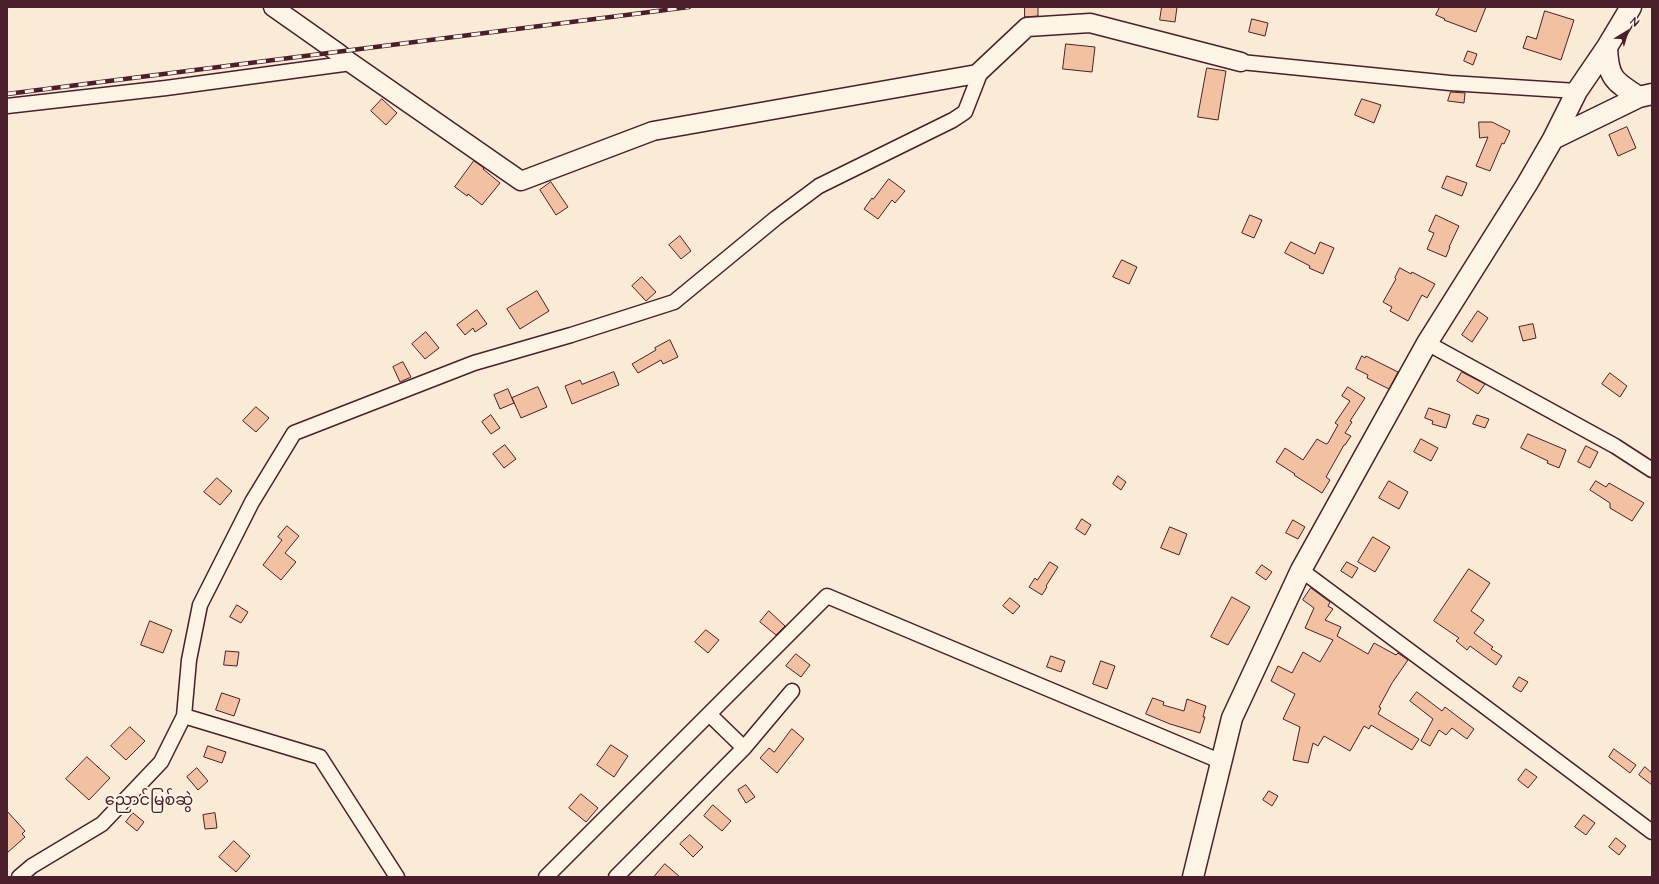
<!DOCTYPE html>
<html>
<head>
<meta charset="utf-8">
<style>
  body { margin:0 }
  #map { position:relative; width:1659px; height:884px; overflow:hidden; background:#faebd7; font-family:"Architects Daughter",sans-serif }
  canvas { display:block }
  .frame { position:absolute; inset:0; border:8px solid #4a1f2b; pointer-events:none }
  .north { position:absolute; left:1607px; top:12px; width:40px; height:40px; -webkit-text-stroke:3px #fcf5e5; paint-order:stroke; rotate:38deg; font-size:11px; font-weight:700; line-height:16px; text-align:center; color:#4a1f2b }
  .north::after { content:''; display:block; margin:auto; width:14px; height:18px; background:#4a1f2b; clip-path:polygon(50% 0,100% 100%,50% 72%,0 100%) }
</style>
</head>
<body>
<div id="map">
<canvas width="1659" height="884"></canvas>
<div class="frame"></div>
<div class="north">N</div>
</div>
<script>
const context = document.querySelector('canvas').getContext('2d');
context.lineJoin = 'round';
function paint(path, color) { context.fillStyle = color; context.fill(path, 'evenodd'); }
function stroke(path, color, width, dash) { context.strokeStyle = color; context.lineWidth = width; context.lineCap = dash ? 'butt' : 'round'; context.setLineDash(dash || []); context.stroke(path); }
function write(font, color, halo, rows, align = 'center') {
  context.font = font + ' "Architects Daughter","Noto Sans Myanmar",sans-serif'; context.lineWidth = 4; context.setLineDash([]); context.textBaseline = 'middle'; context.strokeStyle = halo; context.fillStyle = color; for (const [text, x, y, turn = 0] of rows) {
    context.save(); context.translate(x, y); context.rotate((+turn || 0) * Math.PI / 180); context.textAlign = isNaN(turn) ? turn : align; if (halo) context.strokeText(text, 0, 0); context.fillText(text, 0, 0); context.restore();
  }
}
const building = new Path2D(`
  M1025,7H1038V16L1025,17Z
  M1162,7H1177L1175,22L1160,20Z
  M1440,7H1486L1476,32L1444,20L1445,19L1436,15Z
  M1545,11L1574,20L1561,60L1523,48L1527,36L1536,39Z
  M1252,19L1268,23L1265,36L1249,32Z
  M1066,44L1095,47L1092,72L1063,69Z
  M1468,51L1477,54L1473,65L1464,61Z
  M1207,68L1226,71L1218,120L1198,117Z
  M1451,92L1465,93L1464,103L1448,101Z
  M382,99L397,113L386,125L371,111Z
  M1362,99L1381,105L1374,123L1355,115Z
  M1479,122H1492L1510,131L1504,144L1502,143L1490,171L1476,166L1488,137L1480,138Z
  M1627,127L1636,148L1618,156L1609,135Z
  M474,161L484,168L483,169L500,183L482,205L468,194L467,196L455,187Z
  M1447,176L1467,183L1462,196L1442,188Z
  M889,179L905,191L895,203L892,200L878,219L864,209L872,198L873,199Z
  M551,182L568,207L556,215L540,190Z
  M1250,215L1262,220L1254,238L1242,233Z
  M1436,215L1459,226L1449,247H1450L1446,257L1427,249L1434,233L1429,231Z
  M680,236L691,251L681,259L669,245Z
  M1291,242L1315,254L1320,242L1334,248L1323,274L1309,268L1310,266L1285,253Z
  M1122,260L1137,267L1129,284L1113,277Z
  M1400,268L1411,274L1412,272L1435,284L1427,298L1422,295L1408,321L1390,311L1392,307L1383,302L1396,279L1395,278Z
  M642,277L656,292L646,301L632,286Z
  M537,291L549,311L520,329L507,309Z
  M477,310L487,324L475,332L473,328L465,335L457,325Z
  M1478,311L1488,318L1472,342L1462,335Z
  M1533,324L1536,338L1523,341L1519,327Z
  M426,332L439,348L425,359L412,344Z
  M670,340L678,357L663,364L661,360L638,373L632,364L656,350L655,348Z
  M1362,356L1365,358L1366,356L1398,372L1389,389L1367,378L1368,375L1356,369Z
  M403,362L411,377L400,382L393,367Z
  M614,372L619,385L572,404L565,386L580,380L582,384Z
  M1462,372L1485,384L1478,394L1457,381Z
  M1610,373L1627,386L1620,397L1602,384Z
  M538,387L547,407L521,418L512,398Z
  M1348,387L1365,398L1350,421L1352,422L1345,433L1351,436L1345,445H1344L1326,477L1330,480L1322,493L1294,475L1295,474L1276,462L1285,448L1303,460L1317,439L1326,444L1328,443L1338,425L1335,423L1350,401L1342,396Z
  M508,389L514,403L500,409L494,395Z
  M256,407L269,418L256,432L243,421Z
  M1429,408L1450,415L1446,428L1432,424L1433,421L1425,418Z
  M491,415L500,428L491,434L482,422Z
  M1477,415L1489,419L1485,428L1473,424Z
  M1528,434L1566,450L1559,468L1547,463L1548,461L1521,448Z
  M1421,439L1438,448L1431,461L1414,452Z
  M505,445L516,459L504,468L493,454Z
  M1586,446L1598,452L1590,468L1578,462Z
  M1118,476L1126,482L1121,490L1113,484Z
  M217,478L232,491L220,505L204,492Z
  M1389,481L1408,492L1399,509L1379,498Z
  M1596,481L1606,487L1609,483L1644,503L1632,521L1610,508V503L1590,490Z
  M1082,519L1091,525L1085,535L1076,529Z
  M1293,520L1305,527L1298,539L1286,533Z
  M287,526L299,536L285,553L296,562L281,580L263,565L282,540L278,537Z
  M1170,527L1187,534L1179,555L1161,548Z
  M1373,537L1390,547L1375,572L1358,562Z
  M1050,562L1058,567L1046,586L1047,587L1042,595L1029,587L1035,578L1037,580Z
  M1347,562L1358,568L1352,578L1341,571Z
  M1262,565L1272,572L1266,580L1256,573Z
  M1469,569L1490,583L1471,611L1484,620L1474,633L1493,647L1491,649L1502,656L1496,665L1470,646L1467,650L1456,641L1459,638L1434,621Z
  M1311,588L1330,602L1328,606L1333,609L1325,620L1341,627L1337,636L1368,654L1374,643L1396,655L1398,653L1408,660L1392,683L1379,707L1381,708L1378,714L1419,739L1412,750L1371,725L1369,729L1364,726L1350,751L1324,736L1318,746L1313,743L1308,763L1293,760L1300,727L1283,719L1295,694L1271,681L1278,666L1292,673L1303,652L1320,662L1333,640L1305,628L1314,608L1303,600Z
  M1232,597L1250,607L1228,645L1211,637Z
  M1010,598L1020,606L1013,614L1003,606Z
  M237,605L248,612L241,623L230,617Z
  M769,611L785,626L776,635L760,622Z
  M150,621L172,630L163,653L141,645Z
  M706,630L719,640L708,653L695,642Z
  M226,651L239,652L237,666L224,665Z
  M796,654L810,665L801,677L786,666Z
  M1051,656L1065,661L1061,672L1047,667Z
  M1101,661L1115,666L1107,689L1093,684Z
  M1519,677L1528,682L1521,692L1513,687Z
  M1417,692L1442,711L1445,707L1474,729L1467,739L1452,728L1446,735L1439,730L1430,746L1421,741L1433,719L1410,701Z
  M222,693L240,699L234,716L216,710Z
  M1153,698L1164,702L1163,705L1184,711L1187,699L1206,706L1203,717H1205L1200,733L1170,724L1146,714Z
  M130,727L145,741L126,760L111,746Z
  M792,729L804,739L777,773L760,758L769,748L774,752Z
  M611,745L628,756L614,777L597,765Z
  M208,746L226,752L222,763L204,757Z
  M1614,749L1636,765L1630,773L1609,757Z
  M87,757L110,778L89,800L66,779Z
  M1645,767L1652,773V785L1639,775Z
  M197,768L208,781L198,790L187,777Z
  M1526,769L1537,777L1528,788L1518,780Z
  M746,785L755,797L746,803L738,790Z
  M1269,791L1278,796L1272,806L1263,800Z
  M581,794L598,808L586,822L569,808Z
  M713,805L731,821L722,831L704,816Z
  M7,811L25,831L22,834L25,837L7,853Z
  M133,813L144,822L137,831L126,822Z
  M215,813L217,828L205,829L203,815Z
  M1584,815L1595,823L1586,835L1575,827Z
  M690,835L703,847L693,857L680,844Z
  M1616,838L1626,846L1619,855L1609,847Z
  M234,841L250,856L236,872L219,857Z
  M665,864L680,877H654Z`);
paint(building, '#f1c1a1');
stroke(building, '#4a1f2b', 1);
const minor = new Path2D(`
  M1241,62L1450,83L1577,91
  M7,106L166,88L351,63
  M1427,343L1615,446L1652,470
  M1301,570L1484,706L1652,832
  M709,714L744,748
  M184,716L320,757L397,877
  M19,877L32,866L102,824L161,762L184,716L189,660L200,605L252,502L294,433L474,363L571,335L674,302L776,218L819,186L953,120L965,112L981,71
  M546,877L827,596L1222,762
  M616,877L744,748L792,691`);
const tertiary = new Path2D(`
  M273,7L337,52L351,63L521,181L653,131L977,74L1027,27L1090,23L1241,62`);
const secondary = new Path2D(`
  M1607,47C1608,77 1613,81 1639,97
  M1553,139L1577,91L1607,47L1631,7
  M1193,877L1232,718L1301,570L1427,343L1527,184L1553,139L1639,97L1652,94`);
stroke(minor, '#4a1f2b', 17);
stroke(tertiary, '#4a1f2b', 21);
stroke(secondary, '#4a1f2b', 23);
stroke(minor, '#fcf5e5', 14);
stroke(tertiary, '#fcf5e5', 18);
stroke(secondary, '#fcf5e5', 20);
const rail = new Path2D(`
  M7,94L689,7`);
stroke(rail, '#4a1f2b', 4.5);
stroke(rail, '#fcf5e5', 3, [9]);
write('16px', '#4a1f2b', '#fcf5e5', [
  ["ညောင်မြစ်ဆွဲ",149,802]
]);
</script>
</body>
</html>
